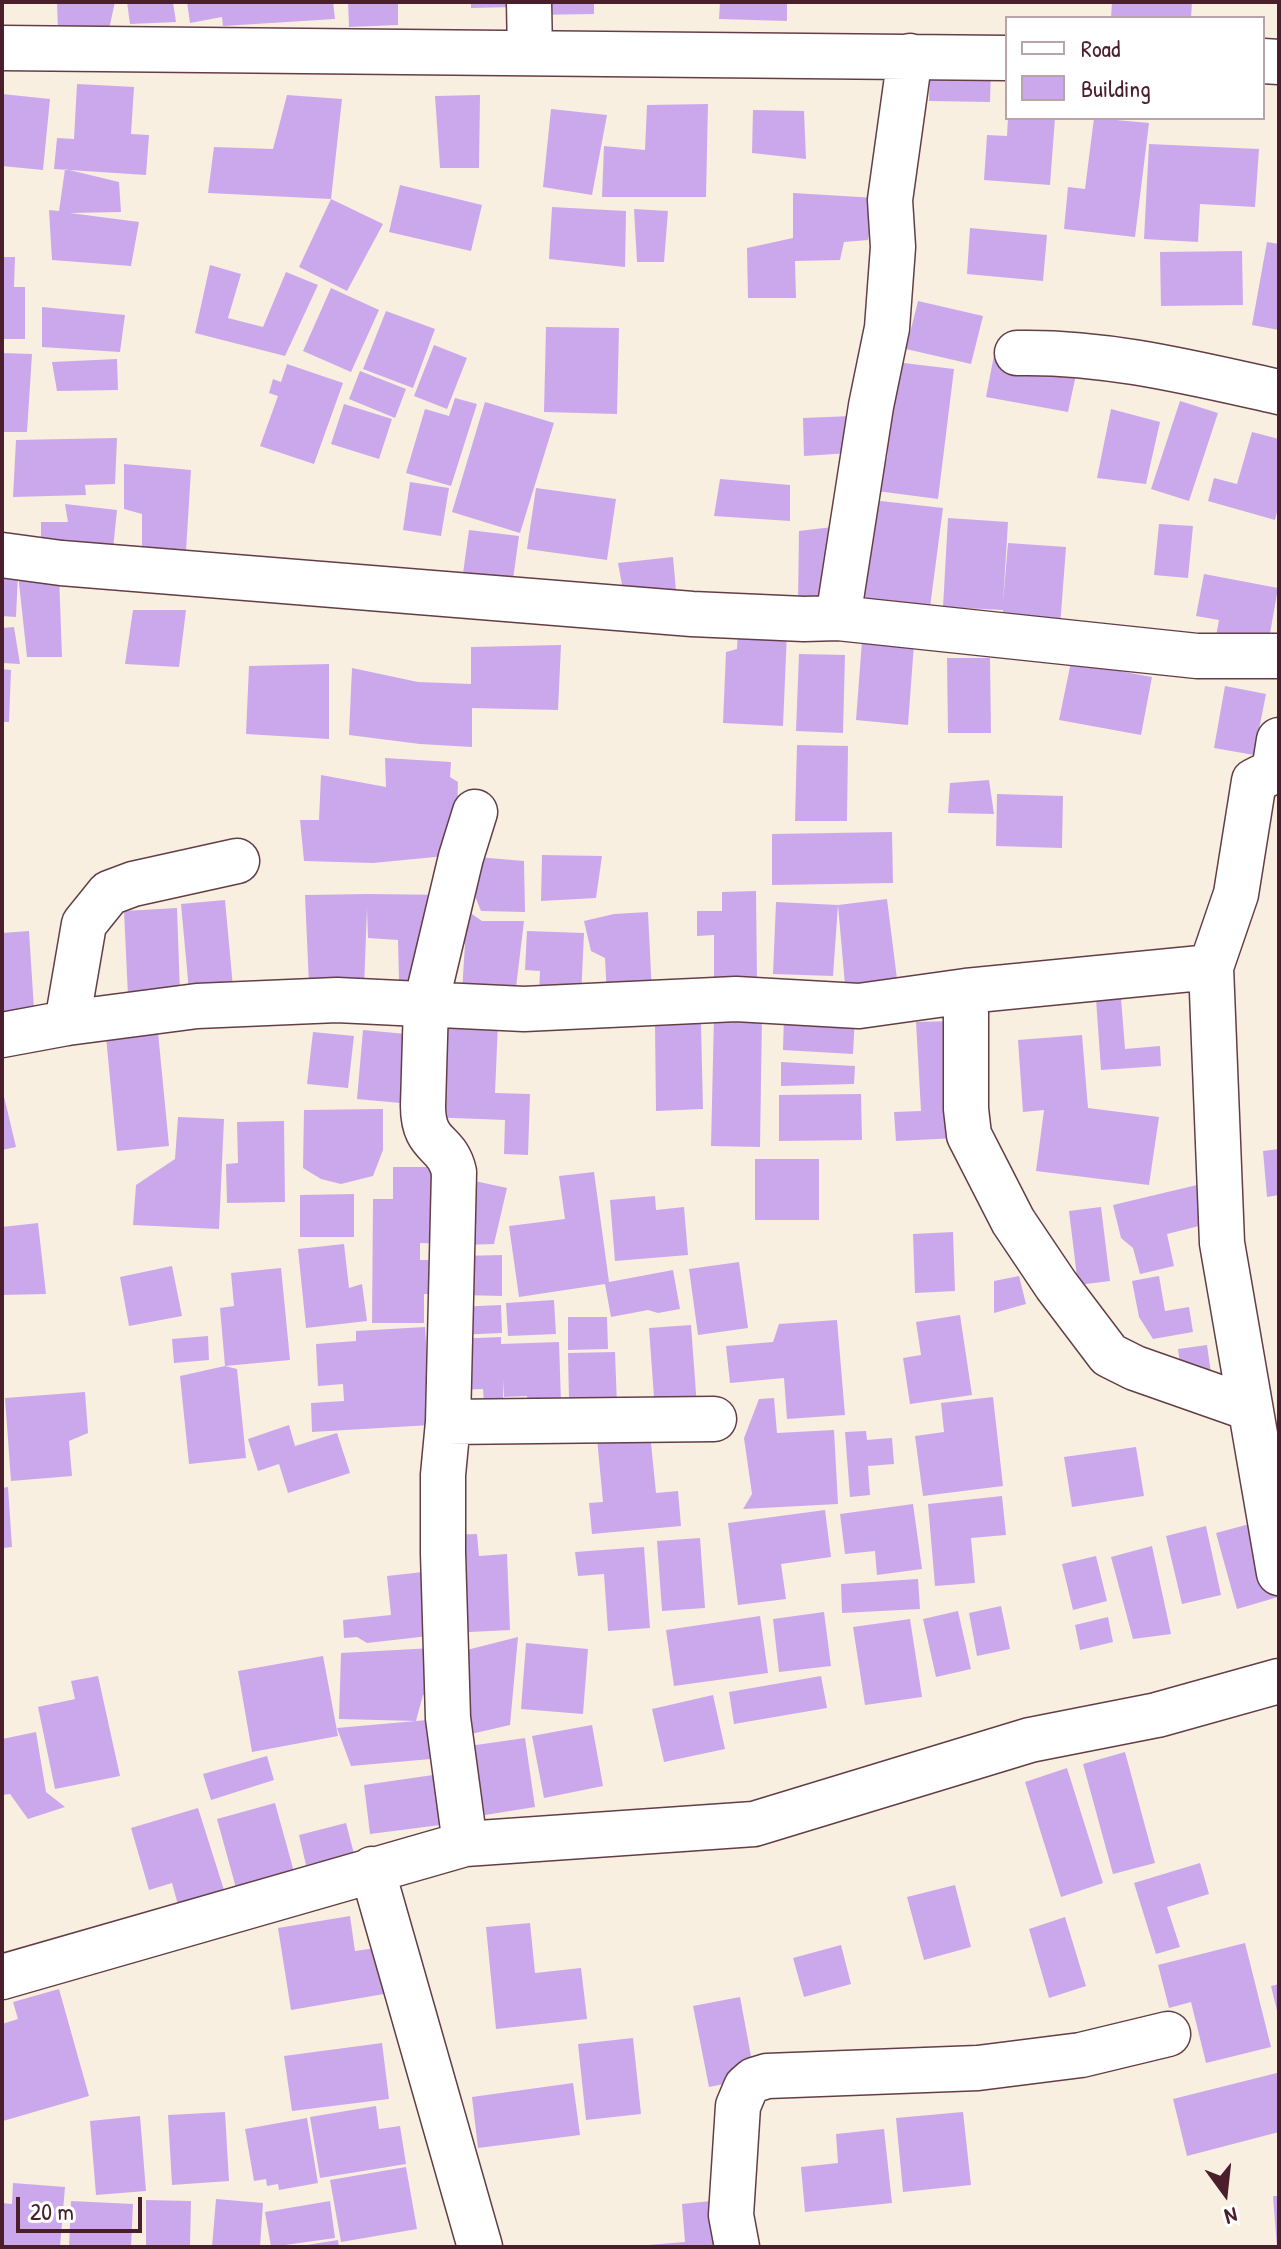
<!DOCTYPE html>
<html>
<head>
<meta charset="utf-8">
<style>
  body { margin:0 }
  #map { position:relative; width:1281px; height:2249px; overflow:hidden; background:#f8efe0; font-family:"Patrick Hand",sans-serif }
  canvas { display:block }
  .frame { position:absolute; inset:0; border:4px solid #4a1f2b; pointer-events:none }
  .legend { position:absolute; left:1005px; top:16px; width:260px; height:104px; box-sizing:border-box; background:#fff; border:2px solid #b7a5aa; margin:0; padding:10px 14px; list-style:none; font-size:24px; color:#4a1f2b }
  .legend li { display:flex; align-items:center; gap:16px; height:40px }
  .legend b { width:40px; border:2px solid #b7a5aa }
  .north { position:absolute; left:1185px; top:2153px; width:80px; height:80px; -webkit-text-stroke:6px #fff; paint-order:stroke; rotate:165deg; font-size:22px; font-weight:700; line-height:32px; text-align:center; color:#4a1f2b }
  .north::after { content:''; display:block; margin:auto; width:28px; height:36px; background:#4a1f2b; clip-path:polygon(50% 0,100% 100%,50% 72%,0 100%) }
  .scale { position:absolute; left:16px; top:2197px; width:126px; height:36px; box-sizing:border-box; border:4px solid #4a1f2b; border-top:0; padding-left:10px; font-size:24px; line-height:28px; white-space:nowrap; color:#4a1f2b; -webkit-text-stroke:6px #fff; paint-order:stroke }
</style>
</head>
<body>
<div id="map">
<canvas width="1281" height="2249"></canvas>
<div class="frame"></div>
<ul class="legend">
<li><b style="height:10px;background:#fff"></b>Road</li>
<li><b style="height:22px;background:#cba8ec"></b>Building</li>
</ul>
<div class="north">N</div>
<div class="scale">20 m</div>
</div>
<script>
const context = document.querySelector('canvas').getContext('2d');
context.lineJoin = 'round';
function paint(path, color) { context.fillStyle = color; context.fill(path, 'evenodd'); }
function stroke(path, color, width, dash) { context.strokeStyle = color; context.lineWidth = width; context.lineCap = dash ? 'butt' : 'round'; context.setLineDash(dash || []); context.stroke(path); }
paint(new Path2D(`
  M57,2H115L109,29L58,31Z
  M127,2H173L176,22L130,24Z
  M187,2H333L335,19L223,26L222,17L190,23Z
  M348,2H398V25L349,27Z
  M471,2H515V7L471,8Z
  M534,2H594V14L534,15Z
  M720,2H787V21L719,19Z
  M1112,2H1192L1191,18H1111Z
  M930,67L991,68L990,102L929,101Z
  M77,84L134,87L131,134L149,135L146,175L54,169L57,138L74,139Z
  M2,94L50,99L43,170L2,166Z
  M287,95L342,99L331,199L208,193L214,147L273,149Z
  M480,95L479,168H440L435,96Z
  M708,104L706,197H602L604,146L645,150L647,105Z
  M551,109L607,115L592,195L543,187Z
  M753,110L804,111L806,159L752,153Z
  M1008,118H1055L1050,185L984,180L987,135L1007,136Z
  M1094,118L1149,123L1135,237L1064,229L1068,187L1085,189Z
  M1149,144L1259,149L1255,207L1200,204L1198,242L1144,239Z
  M65,169L119,182L121,212L70,213L139,222L131,266L52,260L49,210L59,211Z
  M400,185L482,205L471,251L389,232Z
  M793,193L876,198L868,240L844,242L840,260L795,261L796,298H748L747,248L793,238Z
  M331,199L383,224L347,291L299,267Z
  M552,207L626,211L625,267L549,259Z
  M634,209L668,211L664,262H637Z
  M970,228L1047,235L1043,281L967,274Z
  M1267,242L1279,244V330L1252,325Z
  M1242,251L1243,305L1161,306L1160,252Z
  M2,257H15L14,287H25V339H2Z
  M210,265L241,274L228,318L263,327L286,272L318,285L285,356L195,333Z
  M331,288L379,310L351,372L303,351Z
  M918,301L983,316L971,364L906,349Z
  M42,307L125,315L120,352L42,347Z
  M386,311L435,329L413,388L363,369Z
  M546,327L619,328L617,414L544,412Z
  M434,345L467,358L447,409L414,396Z
  M2,353L32,354L27,432H2Z
  M994,355L1077,370L1068,412L986,397Z
  M117,359L118,390L57,391L52,362Z
  M895,362L954,369L938,499L869,490L873,458L887,459Z
  M287,364L343,383L314,464L260,446L278,396L269,393L273,379L281,382Z
  M360,371L406,389L395,418L349,399Z
  M455,398L477,404L451,486L406,473L425,409L449,416Z
  M1180,401L1218,413L1189,501L1151,489Z
  M485,402L554,423L520,533L452,512Z
  M344,404L392,419L379,459L331,444Z
  M1111,409L1160,422L1146,484L1097,478Z
  M852,416L850,453L804,456L803,418Z
  M1252,432L1279,439V504L1275,520L1208,501L1214,478L1237,484Z
  M117,438L115,484L85,485L86,495L13,497L16,440Z
  M124,464L191,470L186,551L142,553V514L124,509Z
  M720,479L790,485V521L714,516Z
  M410,482L449,488L441,536L403,530Z
  M536,488L616,499L607,560L527,549Z
  M872,500L943,508L929,615L858,607Z
  M65,504L117,510L112,559L41,553V522H68Z
  M948,518L1008,522L1003,603L1008,543L1066,547L1060,627L1002,624L1003,610L943,607Z
  M1159,524L1193,526L1188,578L1154,575Z
  M841,526L840,608L798,604L799,531Z
  M469,530L519,536L511,594L461,588Z
  M673,557L677,602L625,601L618,563Z
  M2,564L18,574L16,617L2,616Z
  M18,574H59L62,657H27Z
  M1204,574L1278,588L1266,656L1214,646L1219,620L1196,616Z
  M133,610H186L179,667L125,664Z
  M14,627L20,664L2,663V628Z
  M738,629L787,632L783,726L723,723L726,652L737,649Z
  M862,641L914,644L908,725L856,720Z
  M561,645L558,710L472,708V747L420,744L349,735L352,668L418,682L471,684V647Z
  M799,654L845,655L843,733L796,731Z
  M947,658H990L991,733H948Z
  M1071,662L1152,677L1141,735L1059,720Z
  M329,664V739L246,734L249,666Z
  M2,669L11,670L9,722H2Z
  M1225,686L1266,694L1254,755L1214,748Z
  M797,745L848,746L847,821H795Z
  M385,758L451,762L450,777L458,782L456,855L373,863L304,861L300,820H319L321,775L386,787Z
  M989,780L994,814L948,813L950,783Z
  M997,794L1063,796L1062,848L996,846Z
  M892,832L893,883L772,885V834Z
  M542,855L602,856L596,898L541,901Z
  M477,857L524,861L525,912L481,911L472,889Z
  M756,891L757,979L714,980V935L697,936V911H722V892Z
  M368,894L452,895L424,980H399L398,940L368,938L367,909L364,988L309,985L305,895Z
  M887,899L897,979L845,985L838,905Z
  M225,900L233,987L189,991L181,904Z
  M776,902L838,905L833,976L773,974Z
  M459,905L482,921H524L515,996L462,992L465,944L449,942Z
  M177,908L180,993L128,996L124,911Z
  M648,912L652,994L607,997L605,958L591,951L584,921L614,914Z
  M29,931L35,1025L2,1027V933Z
  M527,931L584,933L581,997L539,995L540,971L525,970Z
  M1121,998L1125,1049L1160,1046L1161,1066L1101,1070L1096,999Z
  M784,1014L855,1017L853,1054L783,1050Z
  M714,1015L762,1016L760,1147L711,1146Z
  M432,1020L498,1023L495,1093L530,1094L528,1155L504,1154L505,1120L428,1117Z
  M952,1021L957,1138L896,1141L894,1112L921,1111L916,1022Z
  M701,1023L703,1109L656,1111L655,1024Z
  M363,1030L417,1035L411,1104L357,1099Z
  M158,1032L169,1146L117,1151L106,1037Z
  M313,1032L354,1036L348,1088L307,1084Z
  M1082,1035L1088,1108L1159,1117L1149,1185L1036,1171L1044,1110L1023,1112L1018,1040Z
  M781,1062L855,1066L854,1084L781,1086Z
  M2,1088L16,1147L2,1150Z
  M861,1094L862,1140L779,1141V1095Z
  M383,1109V1150L373,1176L341,1184L321,1179L303,1168L304,1110Z
  M178,1117L224,1119L219,1229L133,1225L136,1185L175,1159Z
  M284,1121L285,1202L227,1203L226,1164L238,1163L237,1122Z
  M1279,1149V1195L1267,1197L1263,1151Z
  M755,1159H819V1220H755Z
  M393,1167H451V1244L420,1243V1260H441L440,1294H424V1323H372L373,1199H393Z
  M594,1172L609,1282L673,1270L680,1309L658,1313L648,1310L611,1317L605,1284L519,1297L509,1226L565,1219L559,1176Z
  M461,1178L507,1188L494,1244L463,1245Z
  M1197,1185L1207,1224L1167,1234L1174,1266L1140,1274L1133,1248L1121,1238L1113,1205Z
  M354,1194V1237H300V1195Z
  M655,1196L656,1210L684,1207L688,1255L615,1261L610,1200Z
  M1101,1207L1110,1281L1078,1285L1069,1211Z
  M38,1223L46,1294L2,1295V1227Z
  M953,1232L955,1291L915,1293L913,1234Z
  M344,1244L349,1288L362,1284L367,1321L306,1328L298,1249Z
  M502,1255V1296L460,1295L461,1256Z
  M739,1262L748,1328L698,1335L689,1269Z
  M172,1266L182,1316L129,1326L120,1277Z
  M281,1268L290,1360L225,1366L220,1308L234,1306L231,1273Z
  M1019,1276L1026,1304L994,1313V1281Z
  M1159,1276L1165,1311L1189,1307L1193,1332L1153,1339L1139,1317L1132,1281Z
  M554,1300L556,1334L508,1336L506,1303Z
  M501,1305L502,1333L456,1335V1307Z
  M960,1315L972,1395L910,1404L903,1358L921,1355L916,1322Z
  M568,1317H607L608,1349L568,1350Z
  M837,1320L845,1415L787,1419L784,1378L730,1383L726,1346L773,1342L779,1324Z
  M691,1325L697,1407L655,1411L649,1328Z
  M425,1327L431,1425L312,1432L311,1403L344,1401L343,1384L318,1386L316,1344L356,1341V1331Z
  M208,1336L209,1360L174,1363L172,1339Z
  M501,1337V1344L559,1342L561,1402L528,1403L527,1396L504,1397L503,1380V1404H484L483,1389L456,1390L455,1339Z
  M1207,1345L1212,1380L1181,1373L1178,1349Z
  M615,1352L617,1406L569,1400L568,1353Z
  M225,1366L237,1369L246,1458L189,1464L180,1376Z
  M85,1392L88,1433L69,1441L72,1476L11,1481L5,1398Z
  M993,1397L1003,1486L923,1496L915,1436L944,1432L941,1403Z
  M774,1398L777,1433L834,1430L838,1504L743,1509L752,1494L744,1438L759,1399Z
  M289,1425L295,1446L337,1433L350,1473L288,1493L279,1464L258,1471L248,1439Z
  M866,1431L867,1440L892,1438L894,1464L868,1466L870,1495L850,1497L845,1432Z
  M650,1433L656,1493L678,1491L681,1526L592,1534L589,1503L603,1502L597,1438Z
  M1136,1447L1144,1496L1072,1507L1064,1457Z
  M8,1487L12,1547L2,1548V1488Z
  M1002,1496L1006,1535L971,1538L975,1583L935,1586L928,1504Z
  M913,1504L922,1569L877,1575L875,1551L845,1554L840,1514Z
  M825,1510L831,1557L781,1564L786,1599L738,1605L728,1523Z
  M1257,1522L1278,1597L1237,1609L1216,1533Z
  M1206,1526L1221,1595L1182,1604L1166,1536Z
  M477,1534L479,1556L507,1554L510,1630L450,1633L446,1535Z
  M700,1538L705,1608L662,1611L657,1541Z
  M1152,1546L1171,1634L1133,1639L1111,1557Z
  M644,1547L650,1628L608,1631L604,1574L578,1576L575,1552Z
  M1096,1556L1107,1601L1073,1610L1062,1564Z
  M423,1572L429,1636L367,1643L357,1637L344,1638L343,1620L391,1615L387,1576Z
  M918,1579L920,1609L842,1613L841,1584Z
  M1001,1606L1010,1649L977,1656L969,1613Z
  M958,1611L971,1669L936,1677L923,1619Z
  M824,1612L831,1666L779,1672L773,1619Z
  M760,1616L768,1673L674,1686L666,1630Z
  M1108,1617L1113,1642L1080,1650L1075,1625Z
  M910,1619L922,1697L865,1705L853,1627Z
  M518,1637L510,1725L471,1734L451,1654Z
  M526,1643L588,1649L583,1714L521,1709Z
  M433,1648L436,1694L423,1695L416,1721L428,1720L431,1759L351,1766L337,1728L416,1721L339,1719L341,1653Z
  M323,1656L338,1736L252,1752L238,1671Z
  M98,1676L120,1776L55,1789L38,1707L75,1699L71,1681Z
  M821,1676L827,1708L734,1724L729,1692Z
  M713,1695L725,1749L664,1762L652,1709Z
  M592,1725L603,1786L544,1798L532,1736Z
  M36,1732L46,1792L65,1807L28,1819L10,1794L2,1795V1739Z
  M525,1738L535,1807L485,1815L481,1792L469,1794L462,1747Z
  M1125,1752L1155,1863L1113,1874L1083,1764Z
  M267,1756L274,1780L211,1800L203,1774Z
  M1067,1768L1103,1883L1061,1897L1025,1782Z
  M440,1774L448,1824L370,1834L364,1785Z
  M275,1803L294,1872L236,1888L217,1819Z
  M198,1808L224,1890L178,1905L172,1883L149,1890L131,1828Z
  M346,1823L354,1854L306,1865L299,1835Z
  M1200,1863L1209,1894L1167,1907L1180,1947L1156,1954L1134,1883Z
  M955,1885L971,1947L924,1960L907,1897Z
  M350,1916L355,1951L376,1948L384,1994L291,2010L278,1928Z
  M1065,1917L1086,1986L1049,1998L1029,1929Z
  M530,1923L535,1973L581,1968L587,2019L496,2029L486,1927Z
  M1245,1943L1271,2047L1206,2063L1191,2002L1169,2008L1158,1965Z
  M841,1945L851,1984L804,1997L793,1958Z
  M1279,1984V2015H1278L1271,1986Z
  M59,1989L89,2096L3,2121L2,2024L18,2019L13,2002Z
  M740,1997L755,2078L709,2087L693,2006Z
  M633,2038L641,2114L586,2120L578,2044Z
  M382,2043L389,2099L292,2111L284,2056Z
  M1277,2073L1279,2132L1187,2156L1173,2099Z
  M573,2083L580,2135L478,2148L472,2097Z
  M376,2106L379,2129L400,2126L406,2164L320,2178L310,2117Z
  M225,2112L229,2181L172,2185L168,2115Z
  M963,2112L971,2185L903,2192L896,2118Z
  M140,2116L146,2191L96,2195L90,2121Z
  M307,2118L318,2183L279,2190L278,2184L267,2186L266,2179L254,2181L245,2129Z
  M884,2129L892,2203L805,2212L801,2167L838,2163L836,2134Z
  M406,2167L417,2229L341,2242L330,2180Z
  M13,2183L65,2187L60,2247H2V2203L12,2204Z
  M1273,2196H1279V2247H1277Z
  M216,2199L263,2203L260,2247H212Z
  M146,2200L191,2201L190,2247H146Z
  M720,2200L724,2247H648V2245L685,2242L682,2204Z
  M71,2201L133,2204L131,2247H69Z
  M330,2201L335,2238L271,2247L265,2212Z
  M338,2240L339,2247H307V2245Z`), '#cba8ec');
const minor = new Path2D(`
  M529,2L530,53
  M2,48L1007,58
  M1263,61L1279,62
  M1017,353C1106,351 1193,373 1279,392
  M2,555L61,563L692,614L804,619L838,618L1197,656H1279
  M838,618L871,406L887,328L893,247L890,200L910,56
  M1279,740L1274,771L1254,781L1236,894L1211,967L1222,1243L1279,1573
  M966,991V1109L969,1135L1013,1221L1056,1285L1109,1355L1135,1368L1249,1408
  M67,1023L84,924L109,893L133,884L237,861
  M2,1035L67,1023L197,1006L337,1000L524,1009L736,999L859,1006L966,991L1211,967
  M448,1422L714,1419
  M465,1844L448,1718L443,1553V1475L448,1422L454,1172C447,1140 423,1148 423,1106L426,1004L461,857L475,812
  M372,1869L480,2247
  M2,1977L465,1844L754,1824L1030,1740L1157,1715L1279,1681
  M737,2247L731,2215L738,2106L746,2087L754,2080L767,2076L978,2068L1081,2055L1168,2034`);
stroke(minor, '#643e46', 47);
stroke(minor, '#fff', 44);
</script>
</body>
</html>
